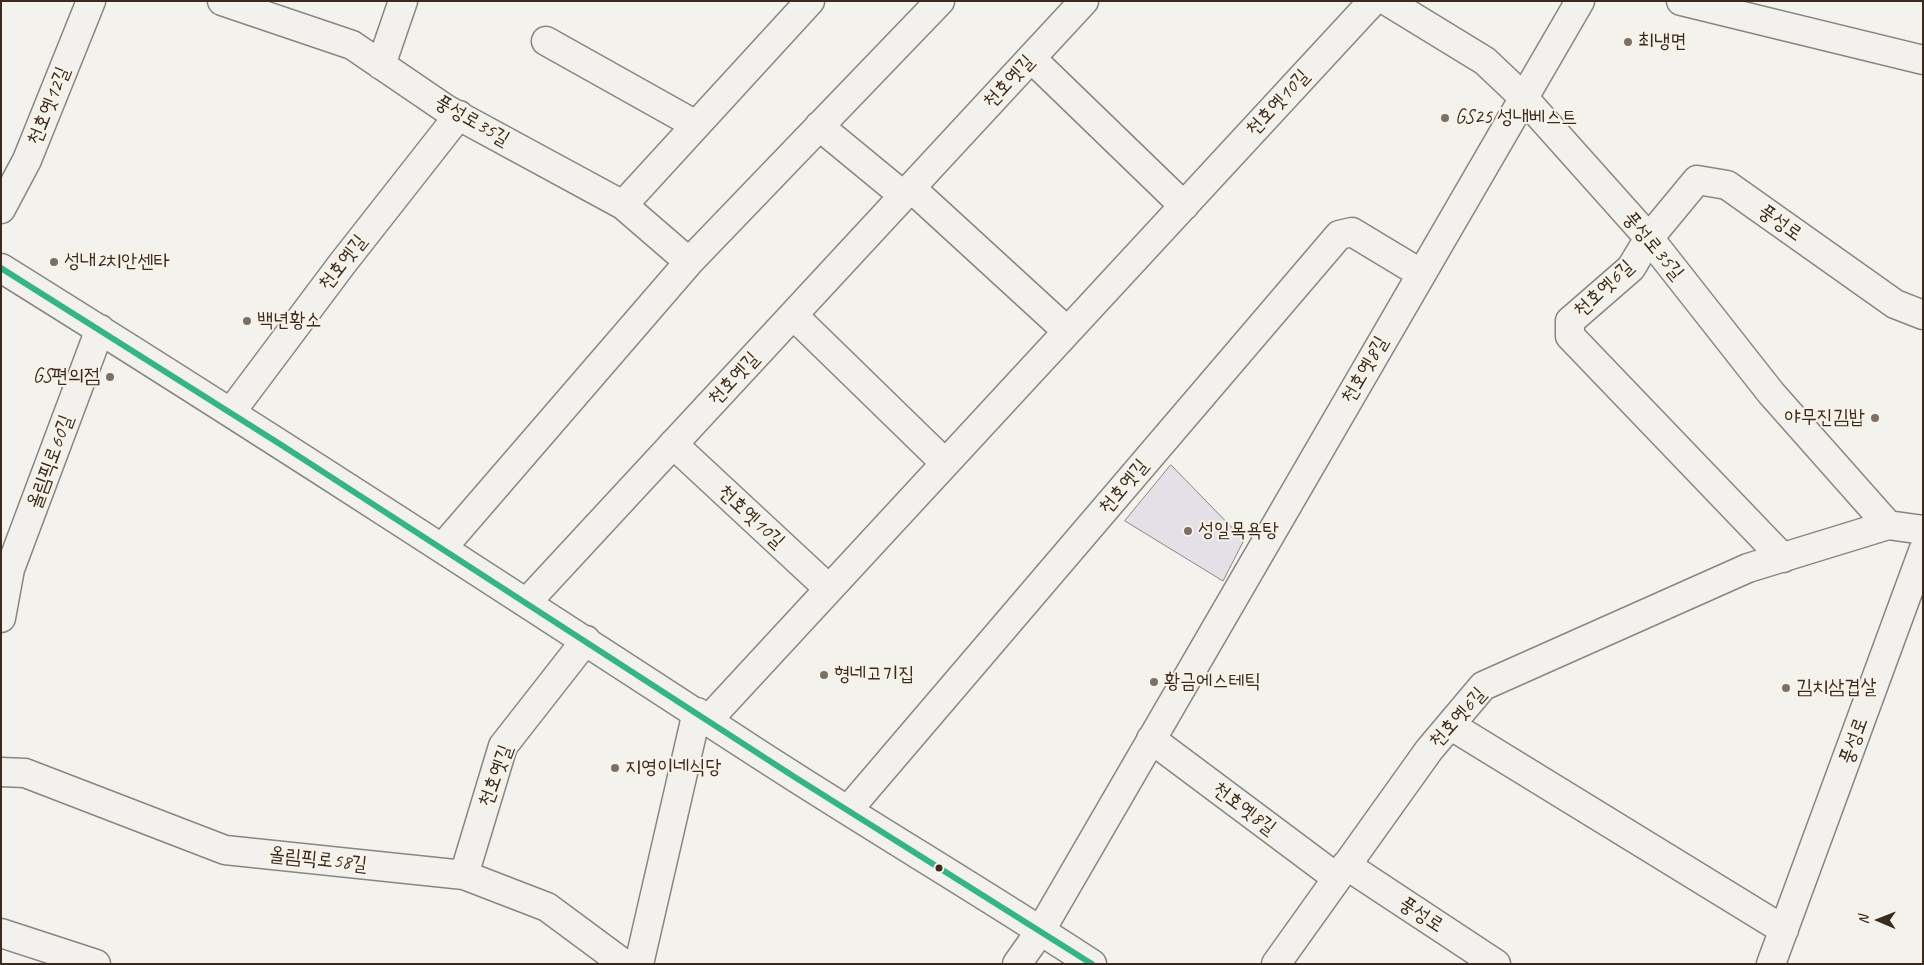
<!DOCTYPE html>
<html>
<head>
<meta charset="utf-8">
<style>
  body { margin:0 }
  #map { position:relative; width:1924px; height:965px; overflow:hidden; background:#f4f2ec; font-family:Caveat,sans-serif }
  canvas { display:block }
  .frame { position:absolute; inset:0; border:2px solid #3b2a1e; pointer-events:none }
  .north { position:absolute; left:1854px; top:895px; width:50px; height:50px; -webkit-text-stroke:4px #f7f3e8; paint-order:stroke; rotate:271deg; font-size:14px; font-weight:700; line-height:20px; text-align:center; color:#3b2a1e }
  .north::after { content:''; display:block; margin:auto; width:18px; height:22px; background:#3b2a1e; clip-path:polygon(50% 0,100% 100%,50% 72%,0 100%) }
</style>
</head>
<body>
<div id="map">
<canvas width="1924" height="965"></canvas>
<div class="frame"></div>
<div class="north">N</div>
</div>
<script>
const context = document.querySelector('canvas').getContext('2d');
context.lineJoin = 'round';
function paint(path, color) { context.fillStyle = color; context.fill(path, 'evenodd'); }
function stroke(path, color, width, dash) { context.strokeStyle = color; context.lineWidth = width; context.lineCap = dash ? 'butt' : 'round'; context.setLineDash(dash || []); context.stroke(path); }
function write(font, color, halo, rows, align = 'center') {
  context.font = font + ' Caveat,"Poor Story",sans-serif'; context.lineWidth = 4; context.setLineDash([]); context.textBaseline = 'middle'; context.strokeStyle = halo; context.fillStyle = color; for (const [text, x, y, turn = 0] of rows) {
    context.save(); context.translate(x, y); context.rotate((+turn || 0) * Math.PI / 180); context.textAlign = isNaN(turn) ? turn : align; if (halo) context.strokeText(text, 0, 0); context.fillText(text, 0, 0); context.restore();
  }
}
const building = new Path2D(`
  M1171,465L1244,540L1223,581L1125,521Z`);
paint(building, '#e4e0e8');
stroke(building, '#898580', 1);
const minor = new Path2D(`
  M222,1L352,45L446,109L623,205L689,262
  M1387,1L1485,61L1523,97L1649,238L1771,393L1888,525
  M1681,1L1923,60
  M546,41L696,125
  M1031,58L1184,206
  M381,65L403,1
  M819,126L904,196
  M911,188L1067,331
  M623,205L810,1
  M1,209L27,160L91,1
  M1,268C253,425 502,587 751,749C863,822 979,890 1092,964
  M793,315L945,463
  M231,412L342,264L459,115
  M673,444L829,589
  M443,547L689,262L940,1
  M1783,558L1570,336V321L1631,268L1649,238L1697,180L1727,185L1895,304L1923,315
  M527,602L1084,1
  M1,618L10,569L100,329
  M708,720L1373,1
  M1450,725L1784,930
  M1151,739L1337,878
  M1,772L25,773L225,850L464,875L547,907L624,964
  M848,810L1339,235L1352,232L1420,273
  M1346,865L1496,964
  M464,875L503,746L586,640
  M1,933L96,964
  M639,964L697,712
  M1017,964L1041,930L1580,1
  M1276,964L1429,750L1483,686L1748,568L1888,525L1923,530
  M1771,964L1923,551`);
stroke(minor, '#898580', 31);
stroke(minor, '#f2f1ed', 28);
stroke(new Path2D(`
  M1,268L283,446L793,776L1092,964`), '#34b487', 6);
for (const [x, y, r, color] of [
  [1628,42,5,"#7c7066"],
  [1445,118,5,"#7c7066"],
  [54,262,5,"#7c7066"],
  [247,321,5,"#7c7066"],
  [110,377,5,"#7c7066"],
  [1875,418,5,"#7c7066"],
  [1188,531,5,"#7c7066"],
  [824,675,5,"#7c7066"],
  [1154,682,5,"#7c7066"],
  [1786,688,5,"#7c7066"],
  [615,768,5,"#7c7066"],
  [939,868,4.5,"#3b2a1e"]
]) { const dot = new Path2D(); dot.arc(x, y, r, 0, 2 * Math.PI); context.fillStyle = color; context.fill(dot); stroke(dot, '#f7f3e8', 2); }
write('20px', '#3b2a1e', '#f7f3e8', [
  ["최냉면",1638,42],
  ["GS25 성내베스트",1455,118],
  ["성내2치안센타",64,262],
  ["백년황소",257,321],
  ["GS편의점",100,377,"right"],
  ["야무진김밥",1865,418,"right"],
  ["성일목욕탕",1198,531],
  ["형네고기집",834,675],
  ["황금에스테틱",1164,682],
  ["김치삼겹살",1796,688],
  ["지영이네식당",625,768]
], 'left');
write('20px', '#3b2a1e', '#f7f3e8', [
  ["천호옛길",1009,82,-47],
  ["천호옛10길",1278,103,-47],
  ["천호옛12길",49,106,-68],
  ["풍성로35길",472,121,30],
  ["풍성로",1780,223,35],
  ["풍성로35길",1653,246,50],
  ["천호옛길",343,263,-52],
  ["천호옛6길",1604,289,-43],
  ["천호옛8길",1365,370,-60],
  ["천호옛길",734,379,-47],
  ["올림픽로60길",51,462,-70],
  ["천호옛길",1124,487,-50],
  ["천호옛10길",751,517,43],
  ["천호옛6길",1458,718,-48],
  ["풍성로",1854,741,-70],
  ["천호옛길",496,776,-70],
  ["천호옛8길",1244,809,37],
  ["올림픽로58길",318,860,6],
  ["풍성로",1421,915,33]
]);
</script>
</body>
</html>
